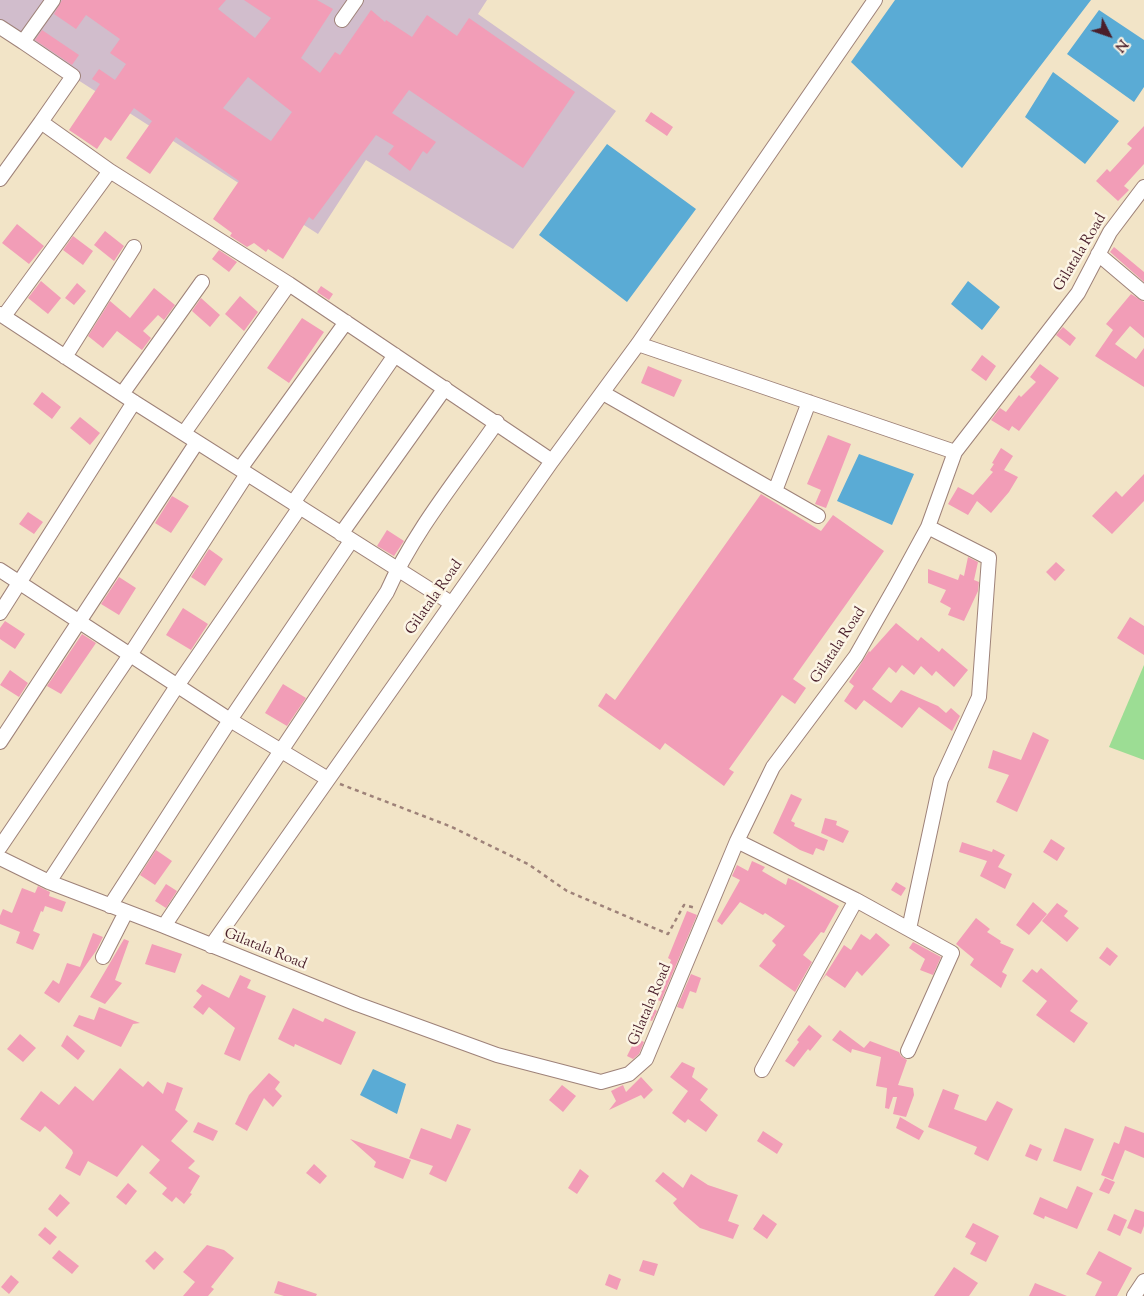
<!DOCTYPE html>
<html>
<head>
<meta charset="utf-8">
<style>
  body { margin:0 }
  #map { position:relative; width:1144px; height:1296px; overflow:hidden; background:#f2e4c7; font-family:"Sorts Mill Goudy",serif }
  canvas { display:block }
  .north { position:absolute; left:1084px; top:10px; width:50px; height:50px; -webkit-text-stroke:4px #fcf5e5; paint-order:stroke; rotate:131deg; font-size:14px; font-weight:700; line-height:20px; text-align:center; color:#4a1f2b }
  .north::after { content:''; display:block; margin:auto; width:18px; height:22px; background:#4a1f2b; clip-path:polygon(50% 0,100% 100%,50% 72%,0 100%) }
</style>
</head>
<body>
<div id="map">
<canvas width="1144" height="1296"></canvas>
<div class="north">N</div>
</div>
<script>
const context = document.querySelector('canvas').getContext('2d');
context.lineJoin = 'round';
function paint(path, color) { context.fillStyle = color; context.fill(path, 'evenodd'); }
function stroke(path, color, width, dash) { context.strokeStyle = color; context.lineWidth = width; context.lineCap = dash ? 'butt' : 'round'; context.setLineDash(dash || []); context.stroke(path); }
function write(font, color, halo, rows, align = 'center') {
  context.font = font + ' "Sorts Mill Goudy",serif'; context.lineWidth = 5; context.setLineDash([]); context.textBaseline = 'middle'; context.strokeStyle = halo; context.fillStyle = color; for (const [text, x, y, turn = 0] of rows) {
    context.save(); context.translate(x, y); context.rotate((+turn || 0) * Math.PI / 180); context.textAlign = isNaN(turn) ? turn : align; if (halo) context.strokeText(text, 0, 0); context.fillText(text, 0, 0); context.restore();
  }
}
paint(new Path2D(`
  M0,0H487L478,14L616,111L513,249L366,160L318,234L0,30Z`), '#d1bdcc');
paint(new Path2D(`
  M1144,665V760L1109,747Z`), '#9cdd94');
paint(new Path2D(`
  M895,0H1091L962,168L851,62Z
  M1099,10L1144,40V87L1134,102L1067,54Z
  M1053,72L1119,121L1085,164L1025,117Z
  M607,144L696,209L627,302L539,235Z
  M968,281L1000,307L982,330L951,304Z
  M859,454L914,474L892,525L837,501Z
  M373,1069L406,1084L397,1114L360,1095Z`), '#5aabd5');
paint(new Path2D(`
  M62,0H226L218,9L255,38L271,18L244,0H317L333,9L301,58L320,73L335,52L340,55L371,10L385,22L386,20L412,37L427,15L457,36L469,18L575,92L523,168L409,90L392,113L436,142L427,154L423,151L410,171L388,154L394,146L376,135L313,220L309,217L283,259L268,249L266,252L254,243L247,247L230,236L232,233L213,219L239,181L176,137L150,174L126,158L152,121L134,108L111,141L105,137L97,149L69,130L100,84L92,79L99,69L115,80L126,64L110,53L120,39L86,15L76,29L54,14ZM248,77L292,112L271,141L223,108Z
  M42,30L79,55L72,65L35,40Z
  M651,112L673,127L667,136L645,121Z
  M1144,126V164L1124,186L1129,190L1118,201L1096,181L1107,169L1110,172L1132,148L1127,144Z
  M17,224L44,246L29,264L2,243Z
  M105,231L124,246L114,261L94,245Z
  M73,236L93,251L83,265L63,250Z
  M1114,247L1144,272V282L1110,252Z
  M219,250L237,262L229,272L212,259Z
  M41,281L61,298L48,314L28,298Z
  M77,283L86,291L74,305L65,298Z
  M321,286L333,294L329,300L317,292Z
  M154,288L175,305L164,320L158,315L143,331L151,338L142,350L117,331L103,348L88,336L110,301L130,318Z
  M1131,294L1144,302V338L1130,326L1115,344L1136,359L1144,348V387L1095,356L1113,330L1106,324Z
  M240,296L258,312L244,331L225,314Z
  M201,298L220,315L210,327L192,311Z
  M302,318L324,332L289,383L267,368Z
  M1063,327L1076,338L1070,346L1056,335Z
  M982,355L996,366L986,381L971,370Z
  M1040,364L1059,378L1019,431L1012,426L1009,431L991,420L1000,408L1006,412L1019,395L1021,397L1036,382L1030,377Z
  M648,366L682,380L674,397L641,383Z
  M42,392L61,407L52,419L33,404Z
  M80,417L100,433L90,445L70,428Z
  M828,435L851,444L826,508L815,504L821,490L807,484Z
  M1001,448L1013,456L1004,470L1018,477L1009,492L991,513L977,501L968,515L948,504L958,487L973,495L993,472L990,470L994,464L992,463Z
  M1144,474V501L1112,534L1092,516L1116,491L1122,497Z
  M761,494L821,531L833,515L884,551L793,679L806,688L795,704L782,695L729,769L734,772L724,786L665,743L660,750L598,706L606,693L615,700Z
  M172,496L189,506L171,533L155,523Z
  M28,512L43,522L34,534L19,524Z
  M387,530L404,541L394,556L377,546Z
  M209,549L223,559L205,586L191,577Z
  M968,557L978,562L974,580L979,582L978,591L964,621L948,615L951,608L940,602L946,590L928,583V569L958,580L960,574L964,576Z
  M1056,562L1065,570L1055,581L1046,572Z
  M119,577L136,588L119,615L101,604Z
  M183,608L208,624L191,650L166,635Z
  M1130,617L1144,626V655L1117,638Z
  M5,621L25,634L15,649L0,639V628Z
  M896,623L918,641L921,637L939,652L942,648L968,670L954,687L936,671L932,676L921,666L914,675L902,665L896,673L889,667L872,689L891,703L901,690L938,706L946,713L951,708L960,716L952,731L919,707L902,728L864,700L856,710L844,701L854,686L849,682L869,651L870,652Z
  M82,634L96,643L61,694L47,686Z
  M10,670L28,683L19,697L0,685Z
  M283,684L306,698L287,726L265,713Z
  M1033,732L1049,740L1017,812L996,802L1009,775L988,768L993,750L1021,760Z
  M791,794L802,799L791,821L795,823L794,826L828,840L824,851L816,848L813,855L800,850L773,833Z
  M825,818L837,821L836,825L849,831L843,843L821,833Z
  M1051,839L1065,848L1057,861L1043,852Z
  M962,842L992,852L993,849L1005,855L998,867L1012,874L1005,889L980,876L987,861L959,852Z
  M156,850L172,861L155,885L140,875Z
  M752,861L765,867L762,871L786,885L788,878L795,881L839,906L824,933L821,932L803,955L812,962L795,992L759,966L776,945L772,941L785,926L765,913L763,915L740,902L722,925L717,921L740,880L732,876L737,865L748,871Z
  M896,882L906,888L901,896L891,890Z
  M166,884L177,891L166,908L155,901Z
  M38,886L50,892L49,896L66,902L62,912L45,906L43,912L41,911L33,931L40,934L33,950L16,943L20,932L0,924V916L3,909L12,913L22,888L35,893Z
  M1033,902L1047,914L1029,935L1016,925Z
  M1057,903L1068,911L1064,916L1079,928L1067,942L1042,921Z
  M687,911L697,915L661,1001L656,1000L671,960L668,958Z
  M976,918L990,929L987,932L1001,941L1000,943L1014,949L1002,972L1007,975L1001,988L970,965L974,959L956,944Z
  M93,933L103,937L96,951L59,1003L44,993L53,980L59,984L67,963L80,967Z
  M876,933L890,945L862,976L857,971L845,988L826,975L820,983L844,945L851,950L861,934L870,940Z
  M124,939L129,941L115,980L122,983L105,1004L90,997Z
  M913,942L941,957L933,975L920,970L925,959L909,948Z
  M152,944L182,954L175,973L145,964Z
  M1107,947L1118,956L1110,966L1099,958Z
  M1041,968L1078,1001L1070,1011L1088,1023L1074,1043L1036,1015L1047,1001L1022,981L1032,969L1037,973Z
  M691,974L701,978L696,993L690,991L683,1009L677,1007Z
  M240,975L251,980L247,988L266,996L240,1061L224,1054L235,1028L209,1007L203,1015L193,1007L202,996L196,991L202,984L229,998Z
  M649,1005L657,1011L652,1021L644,1018Z
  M99,1007L140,1023L133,1024L121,1047L73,1026L79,1015L94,1020Z
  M293,1008L323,1022L325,1018L356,1032L341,1065L295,1044L294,1047L278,1039Z
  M809,1025L822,1036L810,1051L808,1049L794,1067L785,1061L799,1042L797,1040Z
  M840,1030L864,1048L870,1041L899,1052L901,1056L907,1060L898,1085L913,1088L914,1095L906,1117L893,1114L897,1097H893L889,1109L885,1108L887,1088L876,1086L881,1057L852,1049L851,1053L832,1040Z
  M20,1034L36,1048L23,1062L7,1049Z
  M67,1035L85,1051L78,1060L61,1046Z
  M636,1038L644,1042L639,1054L633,1059L627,1056Z
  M682,1062L695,1068L692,1077L708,1089L700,1100L718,1115L706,1132L688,1119L685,1123L672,1113L688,1091L670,1077Z
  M120,1068L143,1087L148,1081L163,1094L167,1082L183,1088L175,1110L188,1121L171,1141L195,1161L188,1168L200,1176L190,1193L192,1194L184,1204L176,1197L172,1202L162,1194L167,1188L149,1173L160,1160L142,1145L117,1177L88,1161L80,1176L65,1168L73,1153L72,1150L45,1126L40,1132L20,1119L41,1091L59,1105L75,1086L93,1101Z
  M269,1073L280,1082L275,1089L282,1096L273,1107L264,1098L247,1131L235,1124L249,1095Z
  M641,1077L653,1090L644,1099L641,1095L609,1110L616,1101L611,1091L623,1085L626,1092Z
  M562,1085L576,1096L563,1112L549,1100Z
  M943,1089L959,1095L954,1109L986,1121L997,1101L1013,1109L988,1161L974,1154L977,1147L928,1127Z
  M900,1117L924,1131L919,1140L896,1128Z
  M198,1122L218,1131L213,1141L193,1132Z
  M457,1124L471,1129L446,1182L429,1174L433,1166L409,1158L421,1128L451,1139Z
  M1125,1126L1144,1133V1158L1125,1150L1113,1180L1101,1175L1114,1142L1119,1144Z
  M1065,1128L1094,1139L1081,1171L1053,1161Z
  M763,1131L783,1144L777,1154L757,1141Z
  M350,1139L411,1160L403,1179L374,1167L376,1162Z
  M1030,1144L1042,1149L1037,1161L1025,1156Z
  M314,1164L327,1176L320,1184L306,1173Z
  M580,1169L589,1176L577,1194L568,1188Z
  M663,1172L683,1188L691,1174L708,1185L738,1195L728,1221L739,1225L733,1239L700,1228L679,1210L673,1203L677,1199L655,1181Z
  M1105,1178L1115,1182L1109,1194L1099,1190Z
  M128,1183L137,1191L126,1205L116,1197Z
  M1077,1186L1093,1193L1077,1229L1045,1216L1044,1219L1033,1214L1040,1197L1067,1209Z
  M60,1194L70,1203L57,1217L48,1209Z
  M1135,1209L1144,1212V1226L1141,1234L1127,1228Z
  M763,1214L777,1224L767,1239L753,1229Z
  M1114,1214L1127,1220L1120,1236L1107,1230Z
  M973,1223L999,1236L986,1262L970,1254L976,1243L965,1237Z
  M45,1227L57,1237L50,1245L38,1235Z
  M207,1245L224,1250L234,1258L211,1287L214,1289L208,1296H183L195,1282L183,1272Z
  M59,1250L79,1266L72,1274L52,1258Z
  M155,1251L164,1259L154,1270L145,1261Z
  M1099,1251L1132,1268L1117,1296H1095L1102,1282L1086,1274Z
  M643,1260L658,1264L654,1276L639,1271Z
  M954,1267L978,1283L969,1296H934Z
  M609,1274L621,1279L617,1290L605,1285Z
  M11,1275L19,1282L9,1294L1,1287Z
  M278,1281L317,1294L316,1296H284L274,1293Z
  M1035,1283L1067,1296H1029Z`), '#f29db7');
const minor = new Path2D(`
  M53,0L23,42L73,76L41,122L110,171L289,284L184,433
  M342,20L356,0
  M0,27L23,42
  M0,179L41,122
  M1098,254L1144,293
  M289,284L552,461L638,344L875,0
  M0,314L134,402L451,603
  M4,316L110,171
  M638,344L955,452
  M65,357L134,247
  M603,393L818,516
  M122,394L202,282
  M240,469L346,322
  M775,491L809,402
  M293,503L395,355
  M341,534L445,388
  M0,570L230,720L328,779
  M0,613L134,402
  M0,742L197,442
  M737,841L856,900L762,1070
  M0,847L130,655L247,474
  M0,858L49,882L164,926L387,592C414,531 459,477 497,422
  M49,882L177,686L300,507
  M856,900L952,953L908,1051
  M110,906L230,720L351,541
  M164,926L357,1004L497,1055L601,1082L629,1074L646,1059L737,841L773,767L856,656L897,584L928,527L955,452L1078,293L1110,232L1144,187
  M909,929L941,780L979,697L989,558L928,527
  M211,946L552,461
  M103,957L126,912
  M1134,1296L1144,1281`);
stroke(minor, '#9e8279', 16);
stroke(new Path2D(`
  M340,784L452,827L528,864L567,891L668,934L684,905L696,908`), '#9e8279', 2.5, [4, 4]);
stroke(minor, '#fff', 14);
write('15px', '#4a1f2b', '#fcf5e5', [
  ["Gilatala Road",1081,253,-59],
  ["Gilatala Road",435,598,-55],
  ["Gilatala Road",839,646,-57],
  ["Gilatala Road",265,950,22],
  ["Gilatala Road",651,1005,-67]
]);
</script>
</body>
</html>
